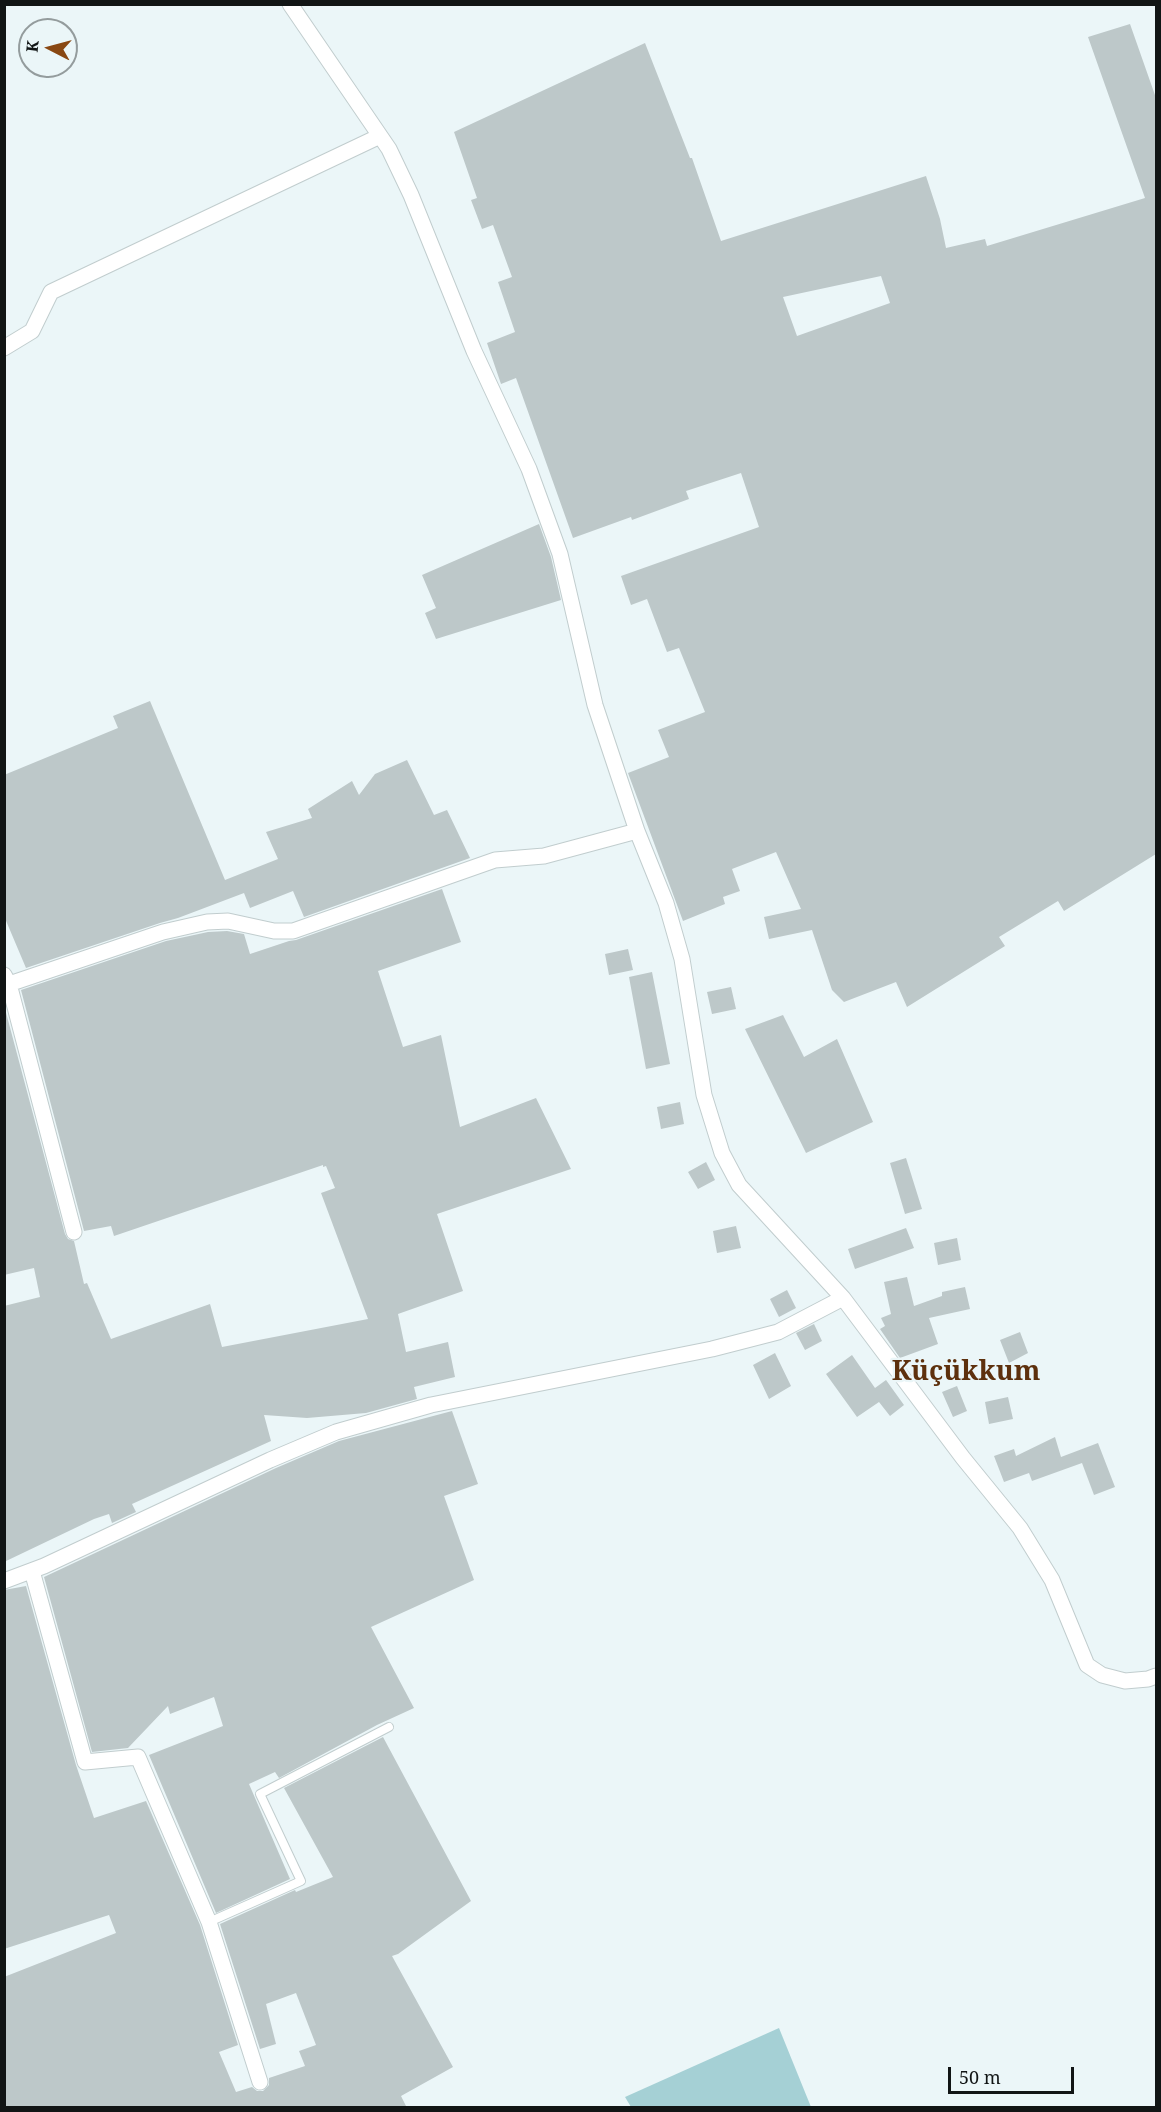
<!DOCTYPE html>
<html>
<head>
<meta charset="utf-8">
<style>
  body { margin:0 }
  #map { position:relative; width:1161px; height:2112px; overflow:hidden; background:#ebf6f8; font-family:"Noto Serif",serif }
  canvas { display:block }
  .frame { position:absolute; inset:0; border:6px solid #111515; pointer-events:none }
  .north { position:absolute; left:18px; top:18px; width:60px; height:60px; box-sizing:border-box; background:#ebf6f8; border:2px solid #949c9d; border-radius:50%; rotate:276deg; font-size:16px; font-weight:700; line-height:24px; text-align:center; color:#111515 }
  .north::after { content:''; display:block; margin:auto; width:21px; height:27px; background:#894813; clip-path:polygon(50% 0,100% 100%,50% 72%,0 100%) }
  .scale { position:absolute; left:948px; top:2067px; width:126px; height:27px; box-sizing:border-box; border:3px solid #111515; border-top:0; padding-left:8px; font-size:18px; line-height:21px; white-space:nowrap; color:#111515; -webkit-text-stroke:4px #ebf6f8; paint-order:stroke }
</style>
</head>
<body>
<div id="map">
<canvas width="1161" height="2112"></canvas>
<div class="frame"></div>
<div class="north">K</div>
<div class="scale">50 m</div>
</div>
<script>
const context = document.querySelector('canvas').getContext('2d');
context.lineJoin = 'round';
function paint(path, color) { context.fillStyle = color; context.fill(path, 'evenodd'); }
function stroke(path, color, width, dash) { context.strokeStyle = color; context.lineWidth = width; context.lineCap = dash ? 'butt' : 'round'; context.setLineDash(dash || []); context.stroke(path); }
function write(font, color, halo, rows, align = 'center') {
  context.font = font + ' "Noto Serif",serif'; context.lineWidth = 4.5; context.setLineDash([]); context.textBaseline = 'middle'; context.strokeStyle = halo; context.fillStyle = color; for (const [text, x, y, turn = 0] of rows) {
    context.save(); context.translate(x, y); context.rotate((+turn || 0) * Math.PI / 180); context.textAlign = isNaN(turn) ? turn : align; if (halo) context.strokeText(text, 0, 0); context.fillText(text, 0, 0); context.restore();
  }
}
paint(new Path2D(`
  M779,2028L811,2107H631L625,2097Z`), '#a5d0d5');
paint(new Path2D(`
  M1130,24L1156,98V854L1064,911L1058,901L999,937L1005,946L907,1007L896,982L844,1002L832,990L812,930L769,939L764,917L801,909L776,852L732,869L740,891L723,897L725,904L683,921L628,773L669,757L658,730L705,712L679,648L667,652L647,599L631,605L621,576L759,527L741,473L686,491L689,499L632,520L631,517L573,538L516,378L501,384L487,343L515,332L498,282L512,277L493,225L482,229L471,200L477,198L454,132L645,43L690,158H692L721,241L926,176L940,219L946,248L985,239L987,246L1145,198L1088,37ZM881,276L890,303L797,336L783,297Z
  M539,524L551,557L561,600L436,639L425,613L436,608L422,575Z
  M150,701L225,880L278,859L266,832L312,818L308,809L352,781L359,795L375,774L407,760L434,815L447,810L470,858L304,917L293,891L250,908L244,893L178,918L160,923L26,968L4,916V775L118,728L113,716Z
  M442,889L461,942L378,971L403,1047L441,1035L460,1127L536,1098L571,1169L437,1214L463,1291L398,1314L406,1352L448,1342L455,1377L414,1387L417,1399L366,1413L307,1418L264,1415L271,1441L132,1504L136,1512L112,1523L109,1514L94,1519L4,1562V1306L40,1297L34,1268L4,1275V1005L65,1234L68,1239L74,1241L84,1284L87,1283L111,1339L210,1304L222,1347L368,1319L321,1193L335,1188L326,1166L323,1167V1165L114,1236L111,1226L84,1231L21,990L166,941L208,932L227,931L244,934L250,954L289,941L296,940Z
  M628,949L633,970L609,975L605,954Z
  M652,972L670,1064L646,1069L629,977Z
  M731,987L736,1009L712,1014L707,992Z
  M783,1015L804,1057L837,1039L873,1122L806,1153L745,1029Z
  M680,1102L684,1124L661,1129L657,1107Z
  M906,1158L922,1209L905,1214L890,1163Z
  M706,1162L715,1180L698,1189L688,1172Z
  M736,1226L741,1248L717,1253L713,1231Z
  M906,1228L914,1248L855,1269L848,1249Z
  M957,1238L961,1260L938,1265L934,1243Z
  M907,1277L914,1306L942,1296V1292L965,1287L970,1309L929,1318L938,1344L900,1358L880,1329L885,1326L881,1318L891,1314L884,1282Z
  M787,1290L796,1308L779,1317L770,1299Z
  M814,1324L822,1341L805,1350L796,1333Z
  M1020,1332L1028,1353L1009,1363L1000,1340Z
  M775,1353L791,1386L769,1399L753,1365Z
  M852,1355L875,1388L886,1380L904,1405L890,1416L879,1402L857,1417L826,1374Z
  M957,1386L967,1411L953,1417L942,1392Z
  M1008,1397L1013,1419L989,1424L985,1402Z
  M452,1411L478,1484L444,1496L474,1580L371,1627L414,1708L377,1725L279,1778L275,1772L249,1784L290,1879L216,1913L149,1755L223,1726L214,1697L170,1714L168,1706L128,1748L92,1752L44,1577L276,1468L339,1441Z
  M1055,1437L1061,1457L1098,1443L1115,1487L1094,1495L1082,1463L1032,1481L1029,1473L1004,1482L994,1456L1014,1449L1016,1456Z
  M26,1586L76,1765L94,1818L146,1801L200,1925L238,2045L219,2052L236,2092L252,2087L257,2091H263L269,2085V2078L305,2066L299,2051L316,2045L296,1993L266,2004L276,2044L260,2049L220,1924L295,1890L296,1892L333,1877L284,1788L383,1737L471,1901L398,1954L392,1956L453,2067L401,2096L407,2108H4V1977L116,1933L109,1915L4,1949V1590Z`), '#bdc8c9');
const service = new Path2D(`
  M209,1922L301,1881L260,1794L389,1727`);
const minor = new Path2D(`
  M290,4L389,149L411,195L474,351L529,469L560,554L595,705L637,831L666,903L682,959L704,1095L722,1153L739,1185L843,1298L963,1458L1020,1528L1052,1580L1087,1665L1102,1675L1125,1681L1148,1679L1156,1676
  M4,348L32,331L51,292L380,136
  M4,975L9,984L74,1232
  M9,984L163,932L207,922L228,921L274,931H293L495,860L544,856L637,831
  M32,1571L85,1762L138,1757L209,1922L260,2082
  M4,1581L44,1566L270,1460L336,1432L431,1405L712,1349L778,1332L843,1298`);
stroke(service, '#c1cdce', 10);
stroke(minor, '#c1cdce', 17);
stroke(service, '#fff', 8);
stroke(minor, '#fff', 15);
write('bold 27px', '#5d300d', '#ebf6f8', [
  ["Küçükkum",966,1372]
]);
</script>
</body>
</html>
